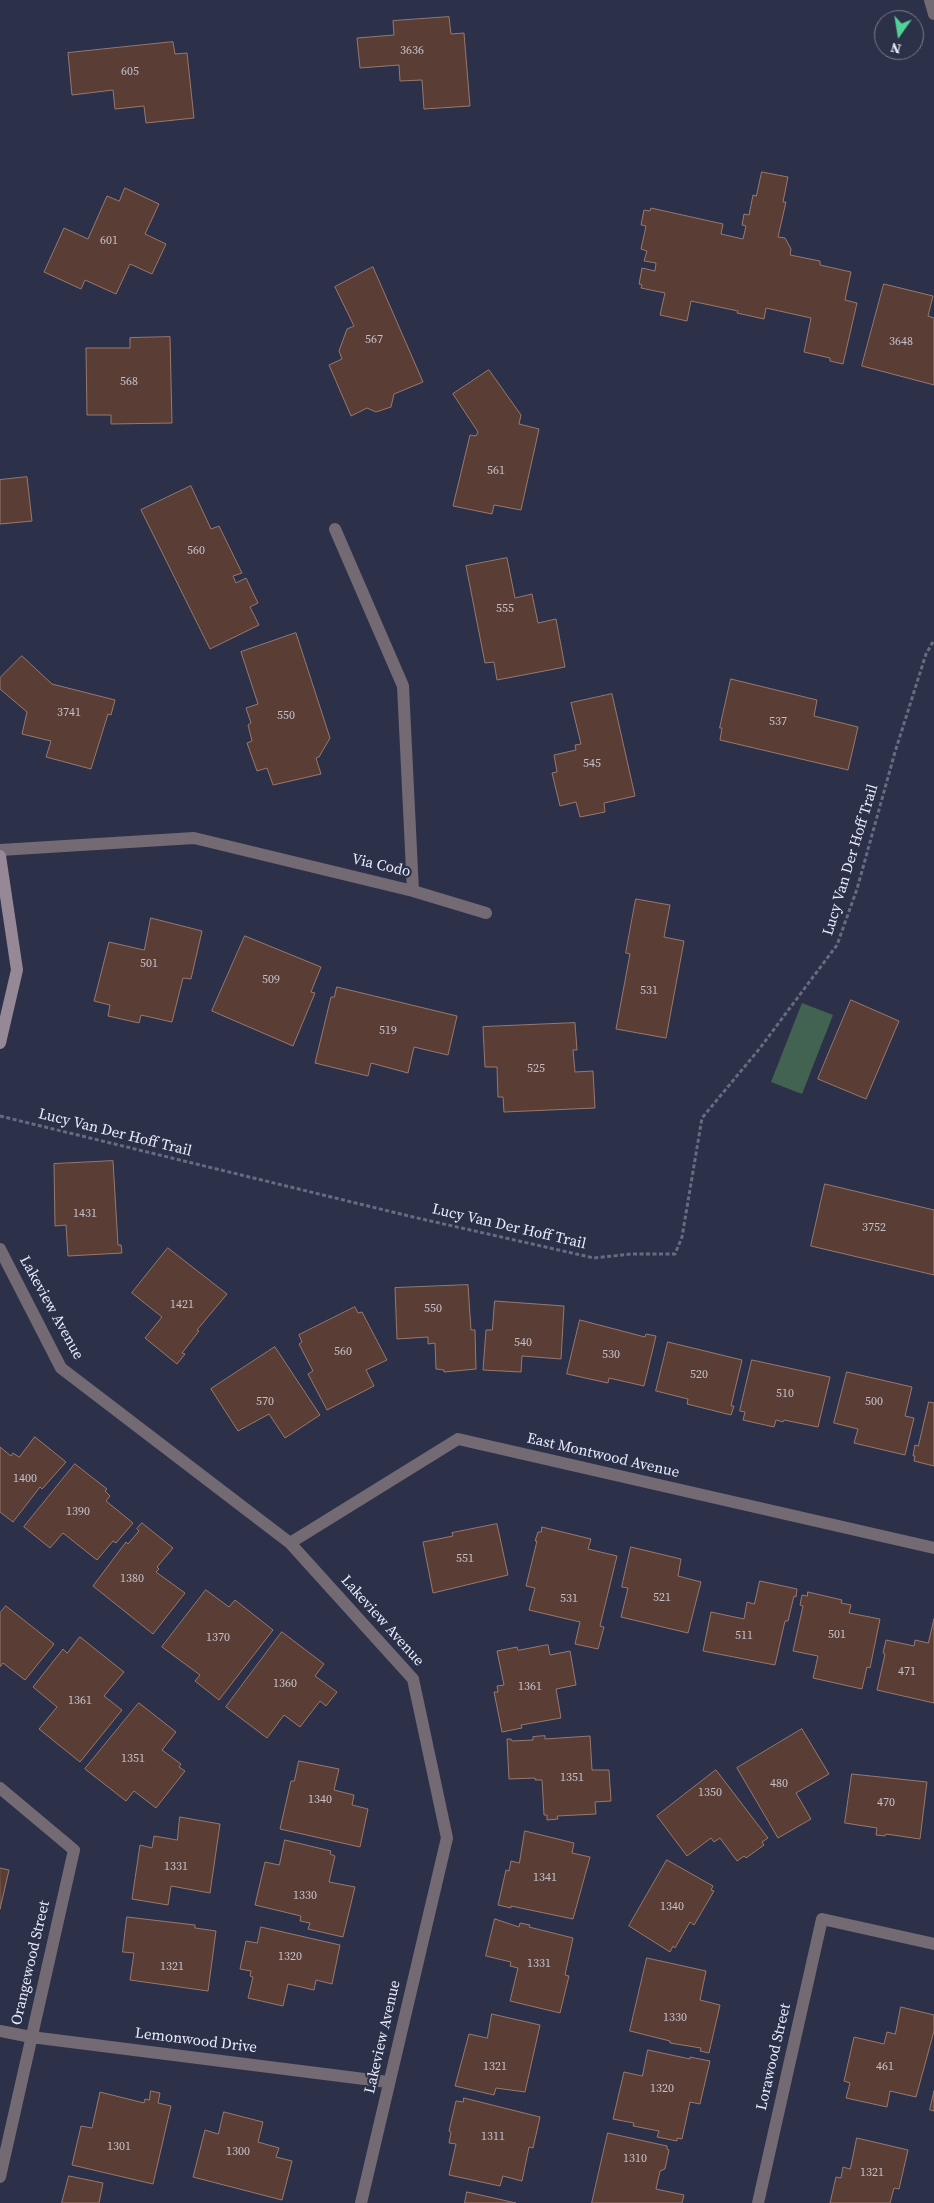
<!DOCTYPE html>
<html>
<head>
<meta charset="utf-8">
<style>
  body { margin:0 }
  #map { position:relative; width:934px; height:2203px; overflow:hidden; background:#2c3149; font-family:"Source Serif 4",serif }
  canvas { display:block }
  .north { position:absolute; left:874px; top:10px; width:50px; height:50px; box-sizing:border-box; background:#2c3149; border:1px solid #777b90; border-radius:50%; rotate:193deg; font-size:14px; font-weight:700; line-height:20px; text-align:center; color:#e7ebfb }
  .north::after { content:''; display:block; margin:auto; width:18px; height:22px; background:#51d397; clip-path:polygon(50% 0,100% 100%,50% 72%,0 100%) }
</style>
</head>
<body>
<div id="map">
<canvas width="934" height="2203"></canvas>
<div class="north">N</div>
</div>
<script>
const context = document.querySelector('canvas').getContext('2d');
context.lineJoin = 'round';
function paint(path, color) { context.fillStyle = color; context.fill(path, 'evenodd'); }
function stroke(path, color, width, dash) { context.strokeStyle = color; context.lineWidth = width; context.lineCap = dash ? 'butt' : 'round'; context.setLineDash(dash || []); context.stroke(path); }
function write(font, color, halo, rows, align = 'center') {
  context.font = font + ' "Source Serif 4",serif'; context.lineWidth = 4.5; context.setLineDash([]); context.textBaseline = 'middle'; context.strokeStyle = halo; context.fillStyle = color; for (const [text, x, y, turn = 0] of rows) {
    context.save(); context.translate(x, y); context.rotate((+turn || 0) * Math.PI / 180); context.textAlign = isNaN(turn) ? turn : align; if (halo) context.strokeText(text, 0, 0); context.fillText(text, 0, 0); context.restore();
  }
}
paint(new Path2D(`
  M802,1003L833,1015L802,1094L771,1082Z`), '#426252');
const building = new Path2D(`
  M449,17L451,34L464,33L470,106L424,109L422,80L400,81L399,65L360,68L357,38L394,35L393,21Z
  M173,42L175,54L187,53L194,118L146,123L144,106L115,109L113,90L72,95L68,53Z
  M762,172L788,177L783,202H786L778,237L785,238L791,249L790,255L820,261V265L851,272L845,300L857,303L843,364L830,361V358L804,352L811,318L766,308L764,319L737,313L738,311L691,301L687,321L660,315L665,293L641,288L642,285L639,284L642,268L655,271L656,263L644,261L647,251L641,249L646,226L641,225L644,210L650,211L651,208L723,224L721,234L743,239L746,226L742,225L744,214L749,215L753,195L756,196Z
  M125,188L159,204L145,234L166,244L152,274L130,264L116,294L85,280L81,289L44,272L64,228L88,239L107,196L119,201Z
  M373,267L423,382L394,394L391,407L376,412L367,408L351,416L329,365L342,359L339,351L347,329L354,326L335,287Z
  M884,284L933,296L928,316L934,318V385L862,366Z
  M170,337L172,423L111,424V415H87L86,348H130V338Z
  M489,370L521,415L519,424L539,429L521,510L494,505L492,514L453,506L470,435L476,436L478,432L453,394Z
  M27,477L32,521L0,524V480Z
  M191,486L211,529L219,526L242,573L233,576L236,583L246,578L258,603L250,607L259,625L210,649L141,510Z
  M507,558L515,598L532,594L538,623L556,619L565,667L497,680L494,662L485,663L466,566Z
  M296,633L330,738L319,757L316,758L321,774L273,785L267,768L257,771L247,743L252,741L248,725L251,723L246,708L258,704L241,652Z
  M22,656L52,684L115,700L111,715L108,714L91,769L46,757L51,741L22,734L27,712L0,689V678Z
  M731,679L817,700L814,716L858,727L848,770L720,740L722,728H720Z
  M612,694L635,796L604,803L605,812L580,817L576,802L560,806L552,773L557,772L554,755L576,750L575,745L581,744L571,703Z
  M636,899L670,905L664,937L684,941L666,1038L616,1029L630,954L626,953Z
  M151,918L202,931L191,979L183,978L172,1022L141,1015L139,1023L108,1016L110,1005L94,1001L109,942L144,950Z
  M245,936L321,967L311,992L315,993L293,1046L212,1011Z
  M337,987L457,1016L448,1055L414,1047L408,1073L371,1063L368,1076L315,1063L331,997H334Z
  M851,1000L899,1021L866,1099L818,1079Z
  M575,1023L577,1050H573L575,1072L593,1071L595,1108L504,1112L503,1097H498L497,1067H485L483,1027Z
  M113,1161L118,1245H121L122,1253L68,1256L66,1225L55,1226L54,1164Z
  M825,1184L934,1210V1275L811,1246Z
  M168,1248L227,1294L197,1330L199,1331L182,1353L185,1354L177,1364L145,1338L162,1317L132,1293Z
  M468,1285L471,1330H475L476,1369L444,1372V1370L436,1369L435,1343L428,1344V1337L397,1339L395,1288Z
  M495,1301L564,1306L561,1359L522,1356L521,1372L483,1370L486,1330H492Z
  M355,1307L358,1313L362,1312L387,1360L366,1370L374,1386L327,1410L308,1374L313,1371L299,1344L302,1342L299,1335Z
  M580,1320L645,1337L646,1334L656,1336L644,1386L609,1378L608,1383L567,1374Z
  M668,1342L742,1360L731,1406H734L731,1415L687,1404L688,1399L656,1391Z
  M275,1347L320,1415L285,1438L269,1414L238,1431L211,1389Z
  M752,1360L830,1377L818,1427L784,1420L783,1422L776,1420L774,1427L743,1420L745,1412L740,1411Z
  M847,1372L912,1387L905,1416L914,1418L905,1455L854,1443L858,1429L834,1423Z
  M929,1402L934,1403V1466L914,1461L915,1456H913L915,1445L918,1446Z
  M35,1437L66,1462L42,1489L40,1487L13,1522L0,1512V1447L11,1456L13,1453L19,1457Z
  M75,1464L107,1489L105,1491L110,1496L106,1501L133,1523L116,1543L113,1541L97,1560L63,1533L50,1548L24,1527Z
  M142,1523L173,1548L157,1567L159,1569L156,1572L185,1593L153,1634L93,1586L126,1542L128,1544L139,1531L137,1529Z
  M497,1524L508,1575L433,1593L423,1542L453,1536L452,1533Z
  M542,1527L591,1539L588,1549L617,1556L600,1626L604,1627L598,1649L575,1644L580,1622L529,1610L535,1588L526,1586L537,1541H535L538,1532H541Z
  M631,1547L681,1559L678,1576L701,1582L688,1633L621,1617L628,1588L622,1587Z
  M760,1581L797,1589L796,1597L794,1596L788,1621H785L775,1665L703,1651L711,1612L744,1619L747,1602L754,1604Z
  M206,1590L229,1607L235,1600L273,1630L219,1700L195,1681L200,1675L162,1647Z
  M808,1592L842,1600L841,1603L851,1605L849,1613L880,1619L870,1668L867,1667L862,1689L813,1678L818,1656L793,1651L803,1606L800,1605L802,1595L807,1596Z
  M6,1606L54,1644L25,1680L3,1663L0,1667V1613Z
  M934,1619V1703L877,1690L885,1654L883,1653L886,1640L914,1646L915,1640L928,1643Z
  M282,1632L324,1664L315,1676L337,1692L326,1706L320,1701L300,1727L284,1715L267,1738L226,1707Z
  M80,1637L124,1672L104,1696L122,1710L80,1762L39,1729L57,1707L33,1687L63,1649L67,1653Z
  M548,1645L550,1655L570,1651L576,1685L556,1689L561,1718L521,1725L522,1728L502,1732L494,1692H498L497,1686L504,1685L497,1651L517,1647L518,1650Z
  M139,1703L176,1732L162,1750L181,1764L179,1767L185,1771L156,1808L134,1791L126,1801L85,1769Z
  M802,1729L829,1774L796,1793L811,1819L778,1838L737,1768Z
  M545,1736V1739L590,1736L592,1770H609L611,1801L595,1802L596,1814L557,1816L558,1819L547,1820V1815H544L542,1780H535V1778L509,1779L507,1739H511L512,1741L533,1740V1737Z
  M299,1761L339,1769L334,1790L354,1795L352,1805L368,1809L360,1847L280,1829L291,1781H294Z
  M716,1770L768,1838L762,1842L764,1845L746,1858L744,1856L737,1861L720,1838L714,1842L711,1838L687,1856L657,1816Z
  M852,1774L927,1782L920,1839L886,1834L885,1836L876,1835L877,1828L845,1823Z
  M180,1817L220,1824L210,1893L171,1886L168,1905L132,1899L140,1845L152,1848L154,1836L177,1840Z
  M525,1831L574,1843L572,1853L590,1857L573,1919L511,1906V1908L498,1905L506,1870L509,1871L511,1861L519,1863Z
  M285,1840L331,1851L330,1854L335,1856L329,1882L355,1887L343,1937L308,1929L310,1923L300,1921L301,1916L255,1905L265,1862L279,1865Z
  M667,1860L713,1886L711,1890L714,1891L694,1925L690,1922L675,1948L673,1946L670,1952L629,1926Z
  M0,1868L9,1870L0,1909Z
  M127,1917L195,1925V1928L216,1931L208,1991L130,1980L134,1953L123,1952Z
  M495,1919L519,1927L520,1923L530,1925L529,1927L573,1938L565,1975L569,1976L560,2013L510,2001L518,1968L510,1966L511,1962L486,1956Z
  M261,1927L340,1945L332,1984L316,1980L314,1990L288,1984L283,2006L248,1998L253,1977L250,1976L251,1971L240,1969L246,1941L257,1943Z
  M647,1958L706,1971L700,2000L720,2005L709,2053L700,2051L701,2048L670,2043V2041L630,2031Z
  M901,2007L934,2015V2031L916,2097L890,2091L887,2107L846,2098L850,2083L844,2081L854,2037L884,2044L887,2032L895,2034Z
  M492,2014L540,2025L525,2092L496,2088L494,2095L455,2086L469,2034L487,2038Z
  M648,2050L690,2059V2057L710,2061L700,2104L690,2102L682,2139L677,2138V2141L657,2137L659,2131L633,2126L634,2123L613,2119L624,2072L642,2076Z
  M151,2091L160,2093L158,2103L171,2106L153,2184L72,2165L81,2126L92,2128L100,2092L144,2103L145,2099L149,2100Z
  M934,2091V2111L930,2110Z
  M464,2098L540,2117L533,2148L529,2147L522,2181L503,2176L500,2186L449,2175L456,2144L449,2143L451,2132L449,2131L456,2101L463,2102Z
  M224,2112L263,2122L258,2142L279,2148L276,2157L292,2161L282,2200L193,2177L205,2130L218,2134Z
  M608,2133L667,2146V2149L669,2150L665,2169L660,2171L656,2189L684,2195L682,2203H592Z
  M857,2138L908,2150L899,2189L894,2188L890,2203H830L836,2177L841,2178L843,2167L850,2169Z
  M69,2176L103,2183L99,2203H62Z
  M467,2192L516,2203H465Z`);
paint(building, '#5a3e35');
stroke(building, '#98786e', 1);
stroke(new Path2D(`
  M0,1116L413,1217L594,1258L631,1254H675L682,1237L702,1118L760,1048L837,945L857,889L895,752L926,654L934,640`), '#666b81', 3, [4, 2.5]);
stroke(new Path2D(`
  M930,0L934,14
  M0,850L194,838L413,891L403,686L335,529
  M413,891L486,913
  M0,1249L61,1368L290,1543L413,1679L447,1838L361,2203
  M290,1543L458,1439L934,1548
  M0,1788L74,1850L0,2177
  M0,2031L31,2037L388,2082
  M758,2203L822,1919L934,1944`), '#736a74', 12);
stroke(new Path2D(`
  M0,856L17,970L0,1043`), '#978898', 12);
write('12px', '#c4c0ca', null, [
  ["3636",412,51],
  ["605",130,72],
  ["601",109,241],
  ["567",374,340],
  ["3648",901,342],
  ["568",129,382],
  ["561",496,471],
  ["560",196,551],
  ["555",505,609],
  ["3741",69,713],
  ["550",286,716],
  ["537",778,722],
  ["545",592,764],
  ["501",149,964],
  ["509",271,980],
  ["531",649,991],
  ["519",388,1031],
  ["525",536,1069],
  ["1431",85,1214],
  ["3752",874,1228],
  ["1421",182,1305],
  ["550",433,1309],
  ["540",523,1343],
  ["560",343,1352],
  ["530",611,1355],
  ["520",699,1375],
  ["510",785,1394],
  ["570",265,1402],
  ["500",874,1402],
  ["1400",25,1479],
  ["1390",78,1512],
  ["551",465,1559],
  ["1380",132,1579],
  ["521",662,1598],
  ["531",569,1599],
  ["501",837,1635],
  ["511",744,1636],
  ["1370",218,1638],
  ["471",907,1672],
  ["1360",285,1684],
  ["1361",530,1687],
  ["1361",80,1701],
  ["1351",133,1759],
  ["1351",572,1778],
  ["480",779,1784],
  ["1350",710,1793],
  ["1340",320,1800],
  ["470",886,1803],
  ["1331",176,1867],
  ["1341",545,1878],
  ["1330",305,1896],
  ["1340",672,1907],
  ["1320",290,1957],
  ["1331",539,1964],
  ["1321",172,1967],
  ["1330",675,2018],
  ["1321",495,2067],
  ["461",885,2067],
  ["1320",662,2089],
  ["1311",493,2137],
  ["1301",119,2147],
  ["1300",238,2152],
  ["1310",635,2159],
  ["1321",872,2173]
]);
write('15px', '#e7ebfb', '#2c3149', [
  ["Lucy Van Der Hoff Trail",851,860,-73],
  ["Via Codo",381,866,13],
  ["Lucy Van Der Hoff Trail",115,1133,14],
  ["Lucy Van Der Hoff Trail",509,1227,13],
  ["Lakeview Avenue",51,1308,61],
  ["East Montwood Avenue",603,1456,13],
  ["Lakeview Avenue",382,1621,48],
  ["Orangewood Street",31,1963,-77],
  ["Lakeview Avenue",383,2037,-77],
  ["Lemonwood Drive",196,2041,7],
  ["Lorawood Street",774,2057,-77]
]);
</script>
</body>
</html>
